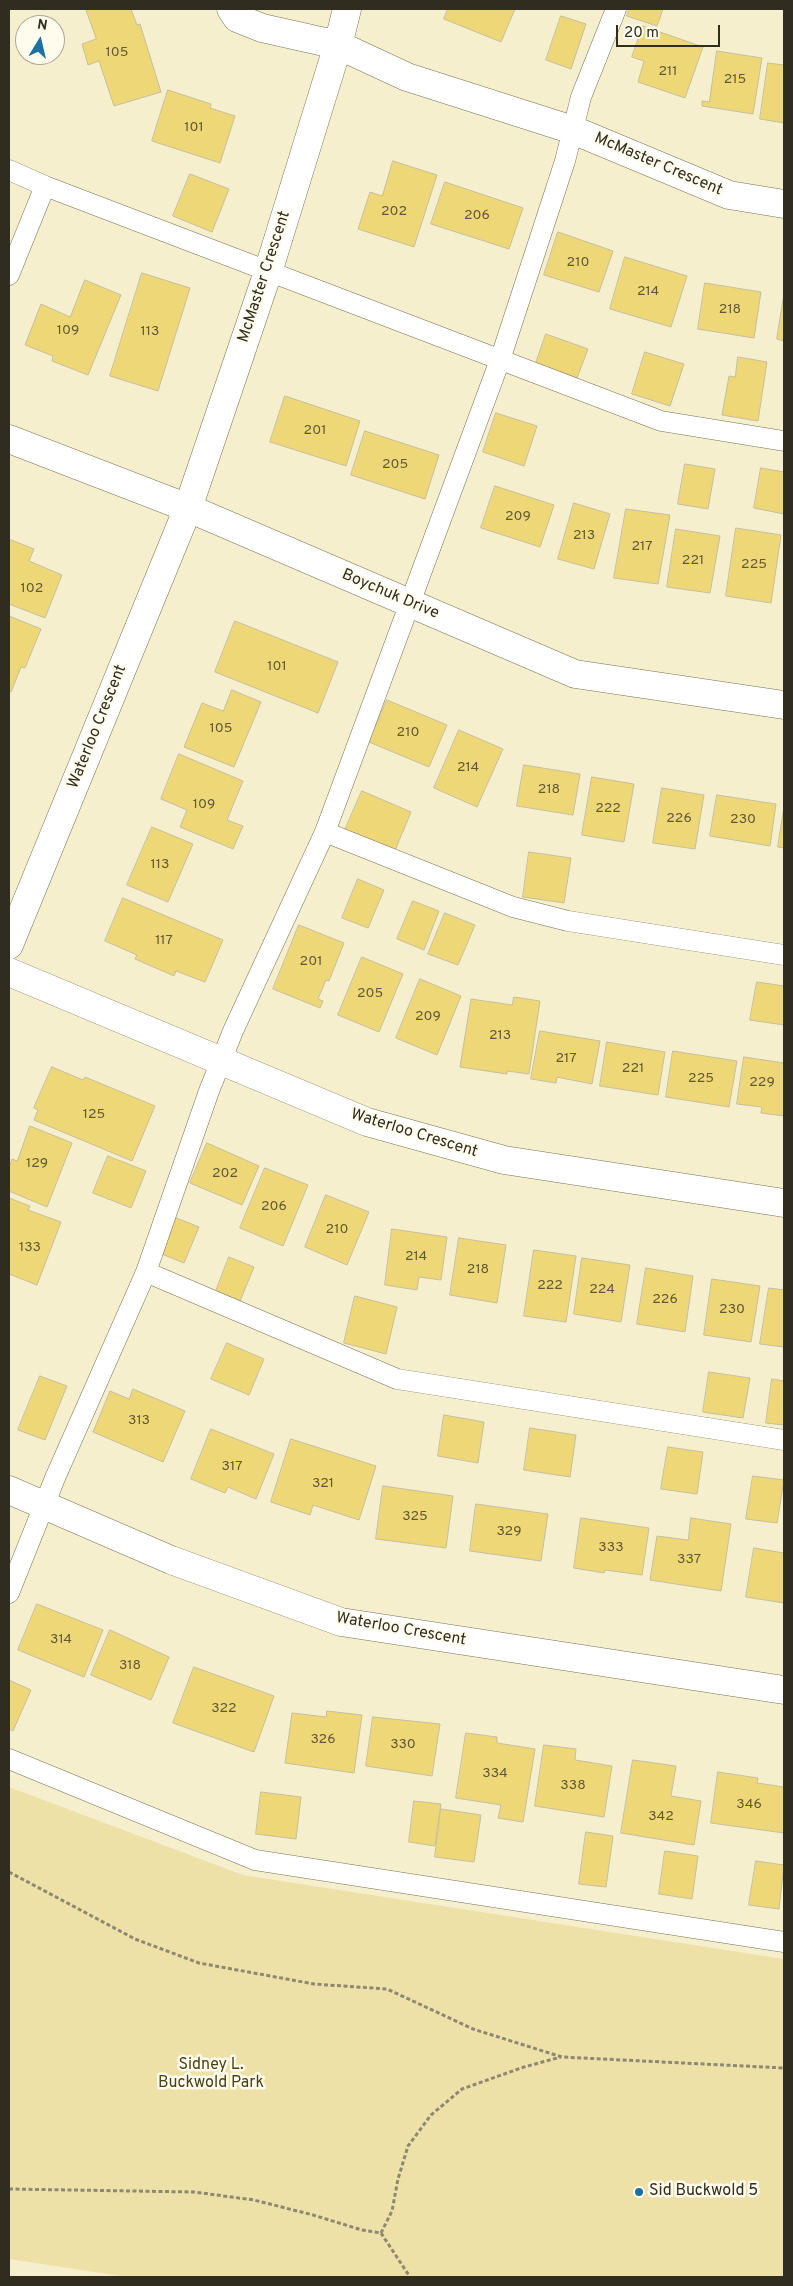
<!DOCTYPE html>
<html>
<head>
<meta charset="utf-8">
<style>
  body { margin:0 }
  #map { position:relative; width:793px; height:2286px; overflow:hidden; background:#f6efcd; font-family:Overpass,sans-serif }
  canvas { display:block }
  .frame { position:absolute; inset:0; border:10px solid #302d20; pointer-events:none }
  .north { position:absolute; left:15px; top:15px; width:50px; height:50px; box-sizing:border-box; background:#fffcee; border:1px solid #aca99c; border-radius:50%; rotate:9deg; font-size:14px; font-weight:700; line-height:20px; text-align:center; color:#302d20 }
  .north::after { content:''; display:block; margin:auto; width:18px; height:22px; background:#1b72a2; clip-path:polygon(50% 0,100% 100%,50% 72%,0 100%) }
  .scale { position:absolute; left:616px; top:25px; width:104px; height:22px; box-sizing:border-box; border:2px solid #302d20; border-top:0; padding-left:6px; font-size:15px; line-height:18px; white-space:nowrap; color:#302d20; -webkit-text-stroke:4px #fffcee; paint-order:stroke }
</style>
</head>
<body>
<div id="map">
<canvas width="793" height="2286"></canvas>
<div class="frame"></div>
<div class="north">N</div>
<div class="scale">20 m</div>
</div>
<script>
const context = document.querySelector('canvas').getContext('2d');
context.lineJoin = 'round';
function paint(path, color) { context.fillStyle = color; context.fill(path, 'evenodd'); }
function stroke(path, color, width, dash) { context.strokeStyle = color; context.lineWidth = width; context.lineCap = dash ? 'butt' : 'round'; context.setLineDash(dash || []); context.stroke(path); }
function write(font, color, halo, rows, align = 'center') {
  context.font = font + ' Overpass,sans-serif'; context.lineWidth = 5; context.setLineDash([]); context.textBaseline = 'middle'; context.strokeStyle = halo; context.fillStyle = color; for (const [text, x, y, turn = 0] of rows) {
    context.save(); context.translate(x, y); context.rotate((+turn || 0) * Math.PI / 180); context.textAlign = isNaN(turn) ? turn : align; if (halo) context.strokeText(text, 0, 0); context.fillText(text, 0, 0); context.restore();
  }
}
paint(new Path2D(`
  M9,1787L243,1875L784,1959V2277H127L9,2259Z`), '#eee1a8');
const building = new Path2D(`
  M86,9H131L137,25L140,24L161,92L114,106L99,61L88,65L82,44L96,39Z
  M448,9H515L501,42L444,19Z
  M629,9H663L657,26L627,16Z
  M561,16L586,24L571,69L546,60Z
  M643,26L703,47L685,98L638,82L644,61L632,57Z
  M717,51L762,58L753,114L702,106V101L709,102Z
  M768,63L784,65V123L760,119Z
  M168,90L211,104L210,108L235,116L220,163L152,141Z
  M393,161L437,175L414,247L358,229L370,192L382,196Z
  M190,174L229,189L212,232L173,216Z
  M445,182L523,208L509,249L431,224Z
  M558,232L613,251L599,292L544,275Z
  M625,257L687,276L671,327L610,309Z
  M142,273L190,288L158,391L110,376Z
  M85,280L121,295L88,375L52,361L53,356L25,345L41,304L70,317Z
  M705,283L761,292L754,338L698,329Z
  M784,294V341L777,339Z
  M546,334L588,349L577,378L536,363Z
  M645,352L684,364L670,406L632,394Z
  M738,357L767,362L758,421L722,415L729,376L735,377Z
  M285,396L360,421L346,466L270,442Z
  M496,413L537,426L524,466L483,452Z
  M365,431L439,455L425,499L351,475Z
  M685,464L715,469L708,509L678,504Z
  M761,468L784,472V514L754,508Z
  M495,486L554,505L540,547L481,528Z
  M574,503L610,514L594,569L558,559Z
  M626,509L670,515L658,584L614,578Z
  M736,528L781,535L771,603L726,596Z
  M676,529L720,536L710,593L667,587Z
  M9,539L34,549L29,561L62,575L45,618L9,604Z
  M9,616L41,629L25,668L21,667L11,692L9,691Z
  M235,621L338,662L318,713L215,672Z
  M232,690L261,702L234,767L184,747L202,703L223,711Z
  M387,700L447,725L429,767L369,742Z
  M459,730L503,749L477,807L434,788Z
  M179,754L243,781L227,820L243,826L233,849L180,827L187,810L161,799Z
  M524,765L580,774L573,815L517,806Z
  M592,777L634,784L624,842L582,835Z
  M662,788L704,795L695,849L653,843Z
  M362,791L411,812L394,853L344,832Z
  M717,795L776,804L770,846L710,836Z
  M784,807V848L778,847Z
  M152,827L193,844L168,902L127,885Z
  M529,852L571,858L564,903L523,897Z
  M358,879L384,890L368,928L342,918Z
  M123,898L223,940L205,982L176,971L174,976L135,959L137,955L105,941Z
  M413,901L439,911L424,950L397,939Z
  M445,913L475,925L458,965L428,954Z
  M299,925L344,943L329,981L326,980L318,999L323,1001L320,1008L273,989Z
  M362,957L403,974L379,1032L338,1015Z
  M420,979L461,996L437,1055L396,1038Z
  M757,982L784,986V1025L750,1020Z
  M514,997L540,1001L529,1074L507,1071V1074L460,1067L471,999L512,1005Z
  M540,1031L600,1041L592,1084L557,1077L556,1083L531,1079Z
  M607,1042L665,1052L658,1095L600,1086Z
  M673,1051L737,1061L729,1107L666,1097Z
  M744,1057L784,1063V1116L761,1113L762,1107L737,1104Z
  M52,1067L83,1080L85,1077L155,1106L132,1161L34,1120L38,1110L34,1108Z
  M30,1126L72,1143L47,1207L9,1191V1168L12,1159L17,1161Z
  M207,1143L259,1166L242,1205L190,1183Z
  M108,1156L146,1171L131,1208L93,1193Z
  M265,1168L308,1185L283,1246L240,1228Z
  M326,1195L369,1212L347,1265L305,1247Z
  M9,1198L30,1206L28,1210L61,1222L37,1285L9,1274Z
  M174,1217L199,1227L184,1263L159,1253Z
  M392,1229L447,1237L441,1280L419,1277L417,1290L385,1285Z
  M459,1238L506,1245L497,1303L450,1295Z
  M534,1250L576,1256L566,1322L524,1316Z
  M229,1257L254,1267L240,1301L216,1291Z
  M582,1258L630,1265L621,1322L574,1314Z
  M646,1268L693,1276L685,1332L637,1324Z
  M712,1279L760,1286L751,1342L704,1335Z
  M769,1288L784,1290V1347L760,1344Z
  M355,1296L397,1307L386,1354L344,1343Z
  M227,1343L264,1359L249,1395L211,1379Z
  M709,1372L750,1378L743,1418L703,1412Z
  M40,1376L67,1386L45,1440L18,1430Z
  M772,1379L784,1381V1425L766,1423Z
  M133,1389L185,1411L163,1462L93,1432L110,1391L129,1399Z
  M444,1415L484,1422L478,1463L438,1456Z
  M530,1428L576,1435L570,1477L524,1470Z
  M211,1429L274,1454L256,1499L228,1487L225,1493L191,1479Z
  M291,1439L376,1466L359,1520L313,1505L310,1515L271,1502Z
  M668,1447L703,1452L697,1494L661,1489Z
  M753,1476L784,1480L777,1523L746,1519Z
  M383,1486L453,1496L446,1548L376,1539Z
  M476,1504L548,1514L541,1561L470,1551Z
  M581,1518L649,1528L642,1575L605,1570L604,1573L574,1568Z
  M691,1518L731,1524L721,1591L650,1580L657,1536L688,1540Z
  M754,1548L784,1553V1603L746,1597Z
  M37,1604L103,1630L84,1677L18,1650Z
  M110,1630L169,1657L151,1700L91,1675Z
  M194,1667L274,1696L254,1752L173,1723Z
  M9,1680L31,1690L13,1731L9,1729Z
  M327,1711L362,1715L354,1773L285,1763L292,1713L326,1717Z
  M373,1717L440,1724L432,1776L366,1766Z
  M466,1733L497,1737V1743L535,1749L523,1822L498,1818L501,1805L456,1798Z
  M544,1745L576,1749L575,1760L612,1766L604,1817L535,1806Z
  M633,1760L676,1766L671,1796L701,1801L694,1845L621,1833Z
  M718,1772L758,1778L757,1783L784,1787V1833L711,1823Z
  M261,1792L301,1797L296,1839L256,1834Z
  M414,1801L441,1804L435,1846L409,1842Z
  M441,1809L481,1815L474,1862L435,1857Z
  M586,1832L613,1836L606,1887L579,1884Z
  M665,1851L698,1856L692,1899L659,1894Z
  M756,1861L784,1865L779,1909L749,1905Z`);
paint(building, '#eed776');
stroke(building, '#c5be9e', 1);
const service = new Path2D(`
  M9,170L45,186L661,421L784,441
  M9,275L45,186
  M325,832L513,907L568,921L784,955
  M146,1272L397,1379L784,1440
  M9,1593L55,1478L146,1272L209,1091L233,1031L325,832L500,360L565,161L581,97L616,9
  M9,1759L255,1860L784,1942`);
const minor = new Path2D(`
  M231,9L237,18L262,28L338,45L347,9
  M9,945L188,508L268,272L338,45L407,77L573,130L729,195L784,204
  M9,972L367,1122L504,1160L784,1203
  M9,1490L171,1560L341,1622L784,1690`);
const tertiary = new Path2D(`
  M9,439L188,508L575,674L784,705`);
stroke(service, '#797154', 21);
stroke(minor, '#797154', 29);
stroke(tertiary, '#797154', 29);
stroke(new Path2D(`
  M9,1872L135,1939L199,1963L314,1984L387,1989L473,2029L562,2057L784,2068
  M9,2189L194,2192L254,2200L313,2215L362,2230L381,2233L410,2277
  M381,2233L392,2211L398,2179L408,2146L431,2115L462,2089L524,2067L561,2057`), '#8d8871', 3, [4, 2.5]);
stroke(service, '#fff', 20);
stroke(minor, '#fff', 28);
stroke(tertiary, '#fff', 28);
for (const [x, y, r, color] of [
  [639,2192,5,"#1b72a2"]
]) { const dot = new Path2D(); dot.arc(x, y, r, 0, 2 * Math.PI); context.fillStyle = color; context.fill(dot); stroke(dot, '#fffcee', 2); }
write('14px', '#605836', null, [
  ["105",117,53],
  ["211",668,72],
  ["215",735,80],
  ["101",194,128],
  ["202",394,212],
  ["206",477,216],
  ["210",578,263],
  ["214",648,292],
  ["218",730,310],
  ["109",68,331],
  ["113",150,332],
  ["201",315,431],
  ["205",395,465],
  ["209",518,517],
  ["213",584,536],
  ["217",642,547],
  ["221",693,561],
  ["225",754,565],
  ["102",32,589],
  ["101",277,667],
  ["105",221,729],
  ["210",408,733],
  ["214",468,768],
  ["218",549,790],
  ["109",204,805],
  ["222",608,809],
  ["226",679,819],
  ["230",743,820],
  ["113",160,865],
  ["117",164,941],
  ["201",311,962],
  ["205",370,994],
  ["209",428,1017],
  ["213",500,1036],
  ["217",566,1059],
  ["221",633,1069],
  ["225",701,1079],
  ["229",762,1083],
  ["125",94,1115],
  ["129",37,1164],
  ["202",225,1174],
  ["206",274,1207],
  ["210",337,1230],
  ["133",30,1248],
  ["214",416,1257],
  ["218",478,1270],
  ["222",550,1286],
  ["224",602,1290],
  ["226",665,1300],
  ["230",732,1310],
  ["313",139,1421],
  ["317",232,1467],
  ["321",323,1484],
  ["325",415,1517],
  ["329",509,1532],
  ["333",611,1548],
  ["337",689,1560],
  ["314",61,1640],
  ["318",130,1666],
  ["322",224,1709],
  ["326",323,1740],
  ["330",403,1745],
  ["334",495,1774],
  ["338",573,1786],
  ["346",749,1805],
  ["342",661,1817]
]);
write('16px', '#302d20', '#fffcee', [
  ["McMaster Crescent",658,165,23],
  ["McMaster Crescent",265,277,-72],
  ["Boychuk Drive",390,595,23],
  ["Waterloo Crescent",98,727,-68],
  ["Waterloo Crescent",414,1134,17],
  ["Waterloo Crescent",401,1630,10]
]);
write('16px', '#494017', '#fffcee', [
  ["Sidney L.",211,2066],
  ["Buckwold Park",211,2084]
]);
write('16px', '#302d20', '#fffcee', [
  ["Sid Buckwold 5",649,2192]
], 'left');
</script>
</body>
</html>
